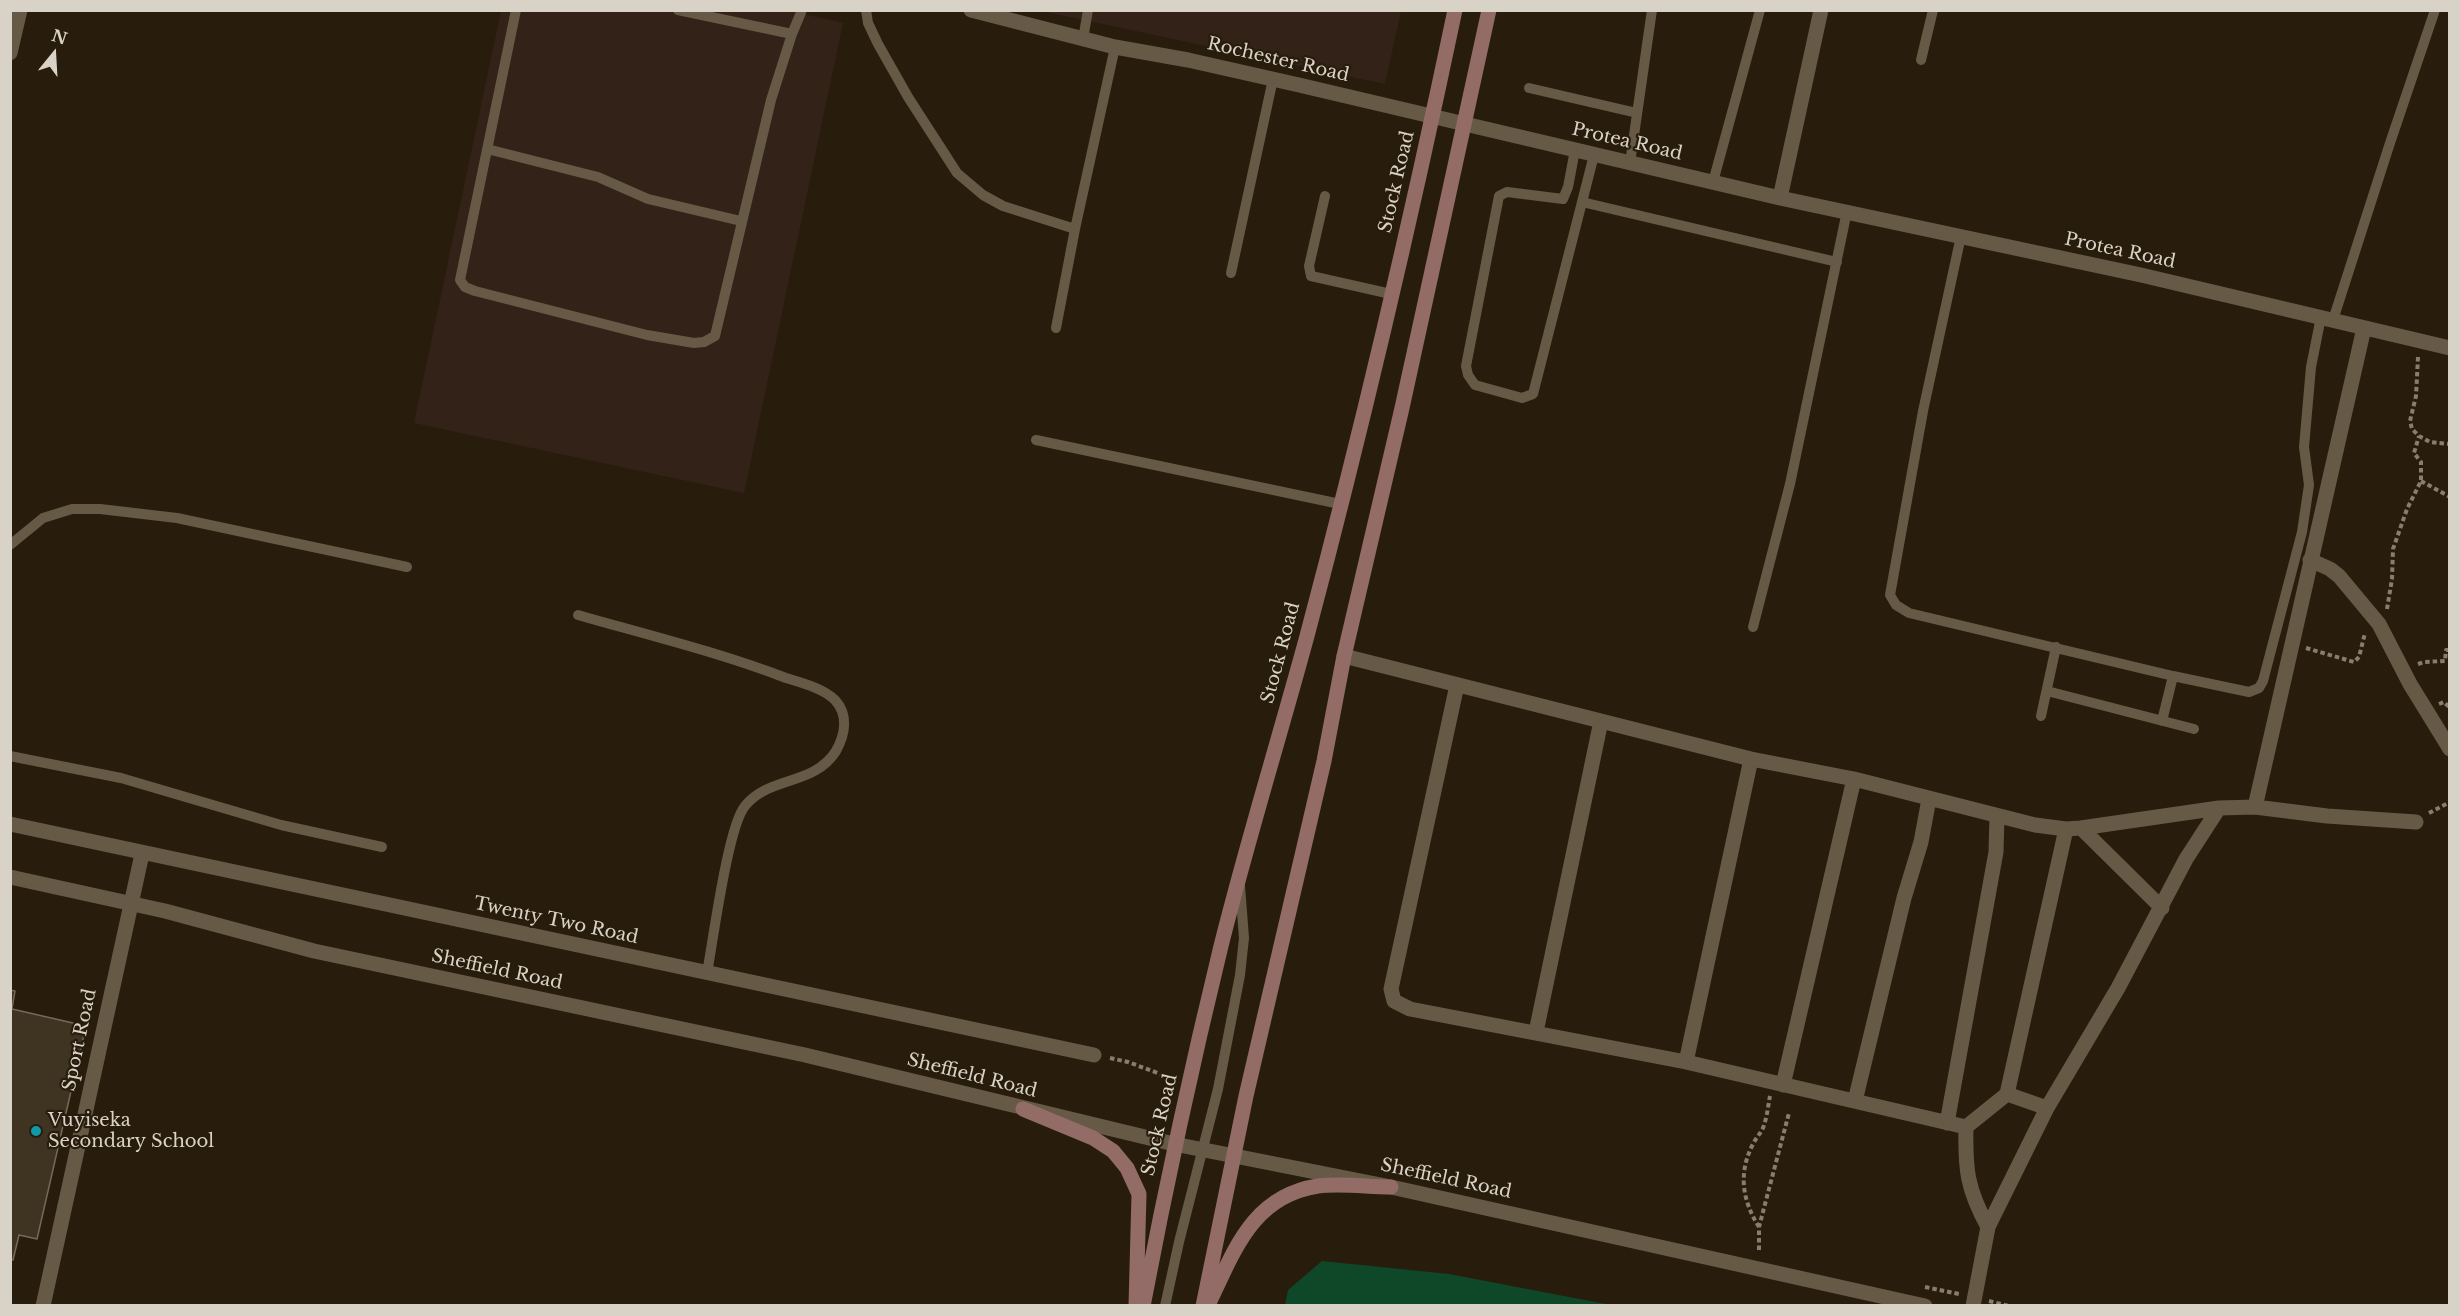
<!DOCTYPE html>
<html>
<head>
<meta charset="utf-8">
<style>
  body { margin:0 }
  #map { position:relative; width:2460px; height:1316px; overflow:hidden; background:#281d0c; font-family:"Libre Baskerville",serif }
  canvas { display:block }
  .frame { position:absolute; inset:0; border:12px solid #d9d2c7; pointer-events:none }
  .north { position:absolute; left:24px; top:24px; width:60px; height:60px; -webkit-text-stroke:4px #281d0c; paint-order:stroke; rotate:18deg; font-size:16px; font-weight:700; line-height:24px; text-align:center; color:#d9d2c7 }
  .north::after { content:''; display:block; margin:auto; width:21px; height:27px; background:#d9d2c7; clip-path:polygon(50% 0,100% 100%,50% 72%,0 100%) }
</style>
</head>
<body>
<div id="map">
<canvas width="2460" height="1316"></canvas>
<div class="frame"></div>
<div class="north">N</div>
</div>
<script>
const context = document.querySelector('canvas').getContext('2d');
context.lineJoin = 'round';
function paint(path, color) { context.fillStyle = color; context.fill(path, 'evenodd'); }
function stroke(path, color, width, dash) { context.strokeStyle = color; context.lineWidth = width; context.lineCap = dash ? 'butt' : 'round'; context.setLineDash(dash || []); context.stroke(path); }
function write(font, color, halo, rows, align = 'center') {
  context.font = font + ' "Libre Baskerville",serif'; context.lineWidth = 4.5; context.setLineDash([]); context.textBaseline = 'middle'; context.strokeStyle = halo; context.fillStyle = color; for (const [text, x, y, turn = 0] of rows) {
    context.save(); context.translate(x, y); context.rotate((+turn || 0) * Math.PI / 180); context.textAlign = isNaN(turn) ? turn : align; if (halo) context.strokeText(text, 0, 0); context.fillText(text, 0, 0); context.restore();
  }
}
paint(new Path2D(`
  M786,10L843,23L744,493L414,423L501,11Z
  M1047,10L1401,11L1385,84L1046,12Z`), '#322218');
paint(new Path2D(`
  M1322,1261L1449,1274L1611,1305H1285L1288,1290Z`), '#0f4729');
const building = new Path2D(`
  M10,990L15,991L12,1009L86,1026L37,1239L19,1235L13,1260L10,1259Z`);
paint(building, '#3f3422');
stroke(building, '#766956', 1.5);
stroke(new Path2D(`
  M2418,357L2416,396L2410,421L2412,429L2419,436L2430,442L2450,444
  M2421,481L2450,497
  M2387,609L2392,579L2393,549L2407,509L2421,481V462L2414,453L2419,436
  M2306,648L2354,662L2359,657L2365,633
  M2418,664L2424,662L2445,661L2446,650H2450
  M2439,704L2444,702L2450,708
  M2429,813L2450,802
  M1110,1058L1128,1062L1174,1079
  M1759,1227C1742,1200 1738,1173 1753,1144C1756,1138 1760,1134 1763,1128C1767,1118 1768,1106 1770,1096
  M1759,1250V1227L1789,1113
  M1925,1287L1959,1294
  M1989,1301L2009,1306`), '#877e70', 4, [4.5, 3]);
stroke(new Path2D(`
  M516,10L460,280L465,287L475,291L647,335L694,343L704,342L715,336L771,100L792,34L802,10
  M678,10L792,34
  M866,10L868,23L878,44L908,97L957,173L983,195L1003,206L1075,229
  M1083,39L1088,10
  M1921,60L1933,10
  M1529,88L1637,113
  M487,149L598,177L648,199L741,221
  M1575,150L1568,187L1563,199L1507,192L1499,196L1466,366L1468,375L1475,385L1522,398L1533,394L1594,155
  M1630,163L1652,10
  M1713,182L1760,10
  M1325,196L1309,266L1311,276L1391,294
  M1582,202L1837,262
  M1961,236L1923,411L1890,595L1896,605L1909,613L2173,676L2249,692L2259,688L2263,681L2302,532L2309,485L2304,447L2311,367L2321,317
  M1231,273L1273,79
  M2333,320L2390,143L2435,10
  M1056,328L1075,229L1115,47
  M1036,440L1340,504
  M10,545L43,518L72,509H100L177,518L407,567
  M578,615C648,635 718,652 786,678C802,683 823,688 835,700C849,715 845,735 836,751C814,786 769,776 745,806C728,826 713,941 707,973
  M1753,627L1790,484L1847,211
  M2047,691L2194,729
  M2041,716L2056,647
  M2162,721L2173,676
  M10,756L121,778L281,825L382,847
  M1165,1306L1179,1242L1218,1089L1240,975L1244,938L1240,886`), '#665a47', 10);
stroke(new Path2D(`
  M971,10L1115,47L1188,60L1299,85L1780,198L2141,275L2450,348
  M10,53L20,10
  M1780,198L1821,10
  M2310,560L2330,569L2339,576L2379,624L2410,684L2450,749
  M1344,656L1751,759L1854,779L2035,825L2066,829L2081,828L2219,808L2255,807L2327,816L2416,822
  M1457,685L1391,989L1394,1001L1410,1009L1686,1062L1966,1127L2007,1094L2066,829
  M2255,807L2364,328
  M10,824L1094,1055
  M2081,828L2162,908
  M1536,1032L1601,721
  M1686,1062L1751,759
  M1783,1085L1854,779
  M2007,1094L2047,1108
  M1855,1101L1904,898L1921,842L1929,799
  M1947,1123L1996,852L1997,816
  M1966,1127C1965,1169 1967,1189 1988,1227
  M43,1306L142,854
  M1973,1306L1988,1227L2047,1108L2118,988L2186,859L2219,808`), '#665a47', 15);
stroke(new Path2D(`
  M10,877L165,911L314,951L805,1055L1174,1144L1391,1187L1925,1306`), '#665a47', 15);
stroke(new Path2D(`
  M1023,1109L1093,1138L1113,1151L1127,1168L1139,1194L1136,1306
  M1210,1301C1235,1249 1253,1196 1318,1186C1341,1183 1368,1187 1391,1187
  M1143,1306C1166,1185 1192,1065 1221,946C1247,842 1279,739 1307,636C1362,429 1411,220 1455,10
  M1203,1306L1246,1096L1324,761L1344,656L1402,408L1489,10`), '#936c67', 15);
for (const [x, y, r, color] of [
  [36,1131,6,"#0f9aa8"]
]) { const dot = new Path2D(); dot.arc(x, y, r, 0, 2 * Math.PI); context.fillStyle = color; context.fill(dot); stroke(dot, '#281d0c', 2); }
write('18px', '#d9d2c7', '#281d0c', [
  ["Rochester Road",1278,60,13],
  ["Protea Road",1627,142,13],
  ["Stock Road",1397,182,-77],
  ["Protea Road",2120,251,12],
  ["Stock Road",1281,653,-75],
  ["Twenty Two Road",556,921,12],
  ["Sheffield Road",497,970,12],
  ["Sport Road",80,1040,-78],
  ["Sheffield Road",972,1076,14],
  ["Stock Road",1160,1125,-77],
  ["Sheffield Road",1446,1179,12]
]);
write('18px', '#d9d2c7', '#281d0c', [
  ["Vuyiseka",48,1121],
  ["Secondary School",48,1142]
], 'left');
</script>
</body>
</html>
